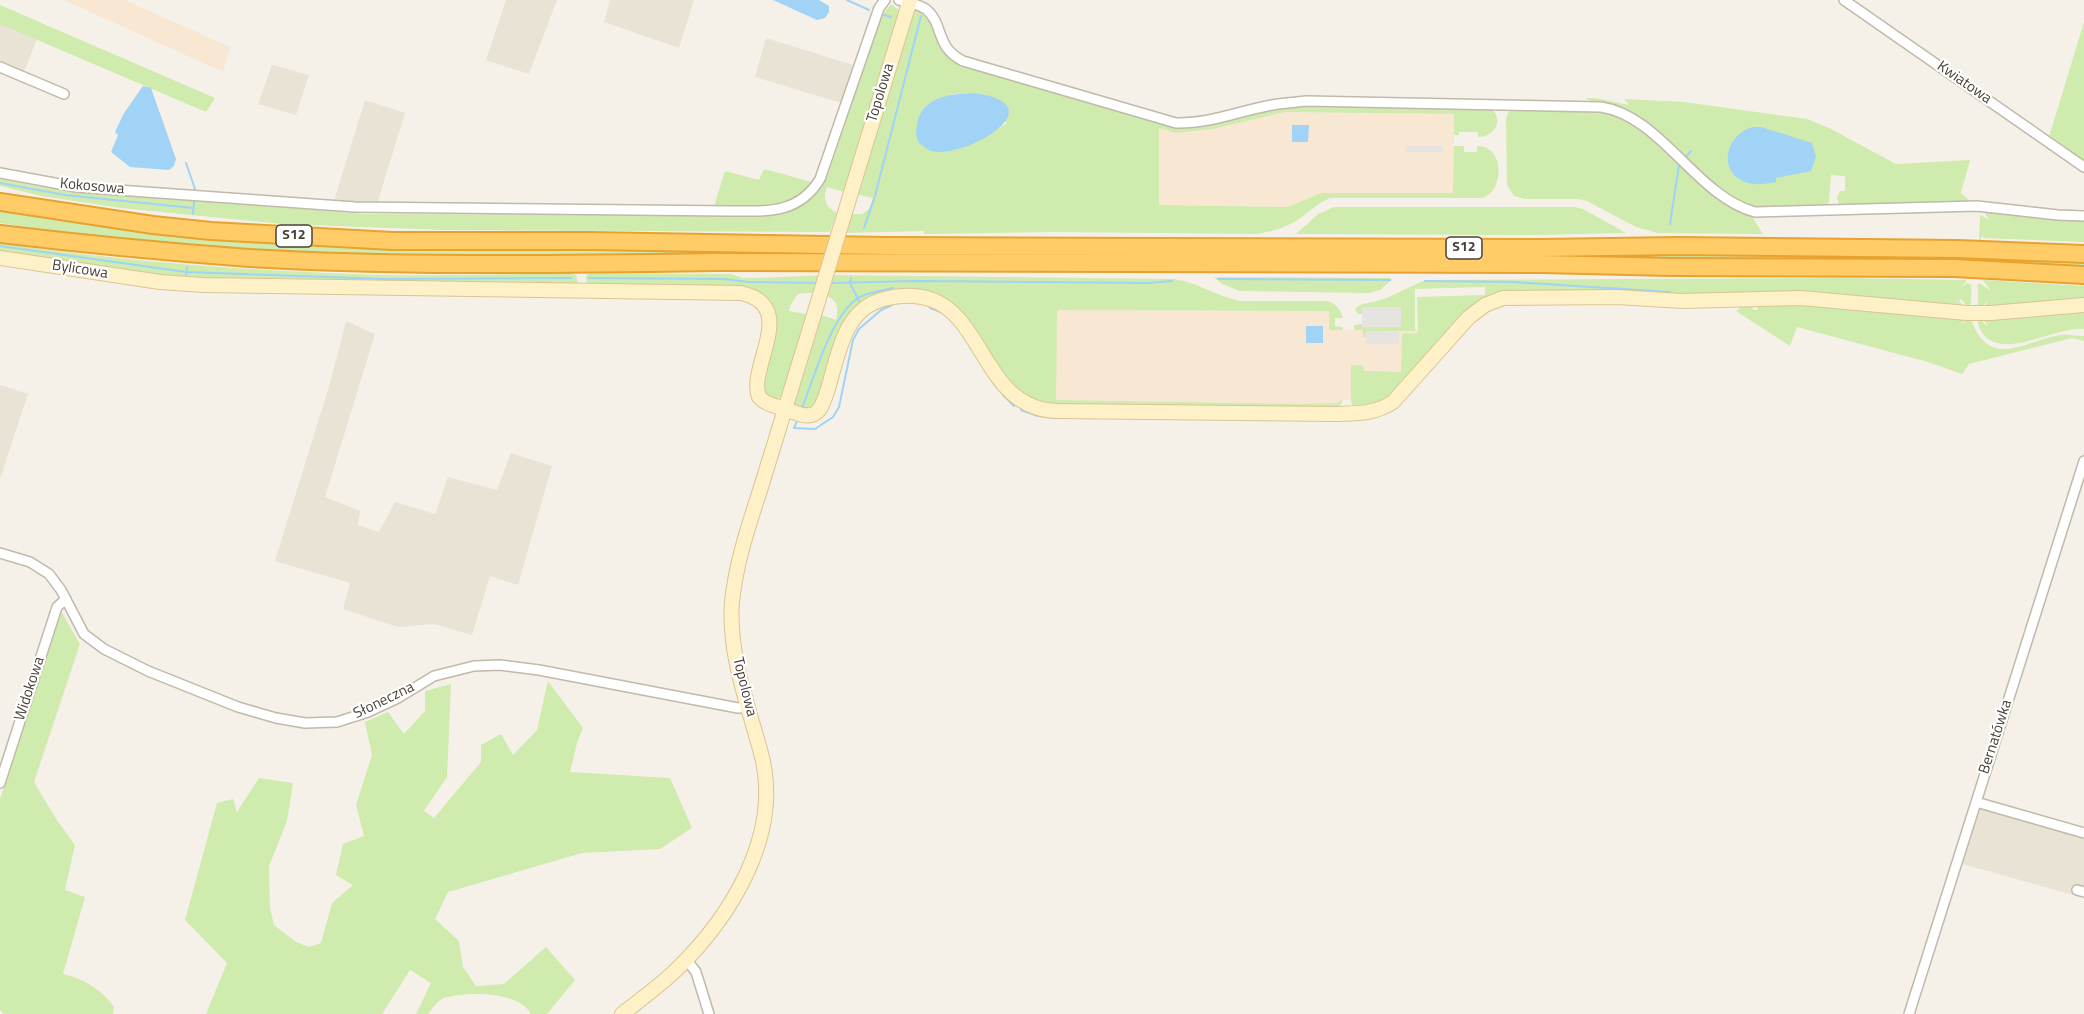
<!DOCTYPE html>
<html>
<head>
<meta charset="utf-8">
<style>
  body { margin:0 }
  canvas { display:block; background:#f5f1e8 }
</style>
</head>
<body>
<canvas width="2084" height="1014"></canvas>
<script>
const context = document.querySelector('canvas').getContext('2d');
context.lineJoin = 'round';
function paint(path, color) { context.fillStyle = color; context.fill(path, 'evenodd'); }
function stroke(path, color, width, dash) { context.strokeStyle = color; context.lineWidth = width; context.lineCap = dash ? 'butt' : 'round'; context.setLineDash(dash || []); context.stroke(path); }
function write(font, color, halo, rows, align = 'center') {
  context.font = font + ' "Titillium Web",sans-serif'; context.lineWidth = 4.5; context.setLineDash([]); context.textBaseline = 'middle'; context.strokeStyle = halo; context.fillStyle = color; for (const [text, x, y, turn = 0] of rows) {
    context.save(); context.translate(x, y); context.rotate((+turn || 0) * Math.PI / 180); context.textAlign = isNaN(turn) ? turn : align; if (halo) context.strokeText(text, 0, 0); context.fillText(text, 0, 0); context.restore();
  }
}
paint(new Path2D(`
  M506,0H557L529,74L486,60Z
  M610,0H694L679,48L604,22Z
  M0,23L37,39L22,77L0,69Z
  M766,38L853,65L841,103L755,77Z
  M272,65L309,75L296,115L258,104Z
  M365,100L405,113L377,204L334,201Z
  M346,321L375,334L325,497L360,511L358,525L379,532L395,502L435,514L448,477L497,490L511,453L552,466L518,585L490,576L472,635L434,624L398,627L343,609L350,583L275,561L330,383Z
  M0,385L28,394L0,479Z
  M1980,799L2084,829V898L1959,863Z`), '#e9e3d5');
paint(new Path2D(`
  M64,0H125L230,47L223,72Z
  M1285,112L1454,114V193H1321L1288,207L1159,205V128L1213,129Z
  M1056,310L1330,311V330L1422,329V358L1354,405L1351,400L1343,399L1338,403L1307,404L1056,400Z`), '#f8e7d2');
paint(new Path2D(`
  M891,4L900,11L844,192L827,187C822,199 826,208 837,213L830,232L443,230L282,224L121,208L41,196L0,186V179L48,188L364,214L780,215C806,205 813,199 828,175L882,15Z
  M0,5L215,98L206,112L0,24Z
  M916,10C934,14 933,36 942,49C946,57 953,61 961,65L1161,122L1285,107L1490,108C1505,119 1495,137 1478,137V132H1459V135H1454V114L1285,112L1213,129L1176,133L1159,128V205L1288,207L1321,193H1453L1454,146H1464V152H1477V146C1505,145 1505,192 1482,198H1330C1317,204 1314,208 1302,217C1288,227 1274,231 1257,234L1055,232L924,234V231L844,233L850,214H862L869,209L873,198L855,194L911,12ZM973,93L1007,123L990,134L959,149L932,102L953,94Z
  M2084,22V161L2049,137Z
  M1585,98H1596L1629,105L1624,99L1684,102L1807,119L1831,129L1896,164L1970,160L1961,193L1969,200V203L1839,205L1837,197L1840,191H1845V176L1831,175L1829,202L1826,207L1765,210L1731,199L1638,118C1631,113 1624,108 1615,105C1605,103 1594,104 1585,98Z
  M1514,108L1609,111L1636,124L1730,207L1751,215L1763,234L1658,233L1636,227L1587,201L1578,199H1525L1514,196L1507,185L1506,120L1508,113Z
  M764,169L812,182C803,191 794,201 781,204C760,210 736,206 714,206L725,171L759,180Z
  M1334,207H1575L1583,209L1626,233L1530,235L1296,234L1318,214Z
  M0,209L153,232L265,242L399,249L1935,254L2084,261V267L1934,260L752,257V253H745L744,257L310,253C207,250 102,240 0,223Z
  M1985,211L2048,219L2084,220V242L1983,238V234L1979,243L1980,215L1990,220L1985,214Z
  M0,243C126,262 254,271 381,275C444,276 506,274 568,273L576,275L578,283L573,286L444,282L178,280L0,254Z
  M590,273L731,274L743,278H754L833,275L1174,279C1198,282 1217,297 1241,301H1327C1336,303 1340,309 1343,318H1335V326L1343,327V330H1329V311L1057,310L1056,400L1307,404L1338,403L1343,399L1342,403L1334,411L1035,404L1010,387L967,318L959,309L941,298L857,308L818,404L810,410L798,409L793,404L819,314L836,320C837,315 838,308 836,304C831,292 809,292 798,294L791,304L789,311L806,314L783,394L776,400L768,398L763,392L764,298L587,284L586,276Z
  M1214,277L1390,278L1392,280L1380,290L1369,293L1240,291L1222,284Z
  M1839,278L1966,280V282L1959,289L1967,283L1971,285C1973,297 1968,311 1972,322C1991,371 2028,339 2061,335C2068,334 2077,336 2084,336V341L2072,338L1969,364L1962,374L1928,362L1797,327L1790,346L1736,311L1743,306H1752L1753,310H1757L1760,302L1800,305L1810,301L1853,305L1914,315L1966,318L1959,326L1967,319V306L1961,299L1959,301L1966,309L1845,296L1787,294L1733,293L1668,298L1576,294L1500,296L1487,300L1465,316L1394,395L1376,407L1360,411L1352,405L1351,399V365L1363,366L1364,371L1401,372L1402,334L1418,333L1417,297L1485,295V287L1415,289V331H1367L1366,337H1363V330H1354V325L1362,324V327H1401V307H1362V314H1358L1355,309C1362,302 1368,304 1377,301C1393,297 1409,286 1426,280Z
  M1983,280L2084,286V300L1983,308L1989,300L1981,307L1980,319L1988,327L1983,318L2084,309V329C2056,325 1998,365 1980,329C1974,316 1981,298 1977,284H1981L1991,291Z
  M61,611L80,644L34,782L56,819L75,845L65,890L85,897L63,974C84,979 101,989 114,1007L113,1014H4L0,1010V799Z
  M548,681L583,728L577,743L570,772L670,778L692,828L660,849L582,853L448,892L435,919L459,941L463,967L476,986L504,984L546,947L575,980L547,1014H531C520,991 466,991 444,998C438,1000 432,1009 428,1014H416L431,983L410,970L382,1014H206L227,963L185,920L217,803L233,799L237,812L259,778L293,783L287,821L269,866L270,908L274,925L296,942L309,947L321,943L332,903L353,885L336,875L343,844L364,836L356,805L372,755L365,722L388,712L404,734L425,711V691L451,684L447,777L424,811L434,818L481,762V745L501,734L513,755L537,730Z`), '#d0ebae');
paint(new Path2D(`
  M1406,146H1443V152H1406Z
  M1362,307H1401V327H1362Z
  M1366,331L1399,332V344H1366Z`), '#e6e3e0');
paint(new Path2D(`
  M773,0H819L829,6V12L825,18L817,20Z
  M143,86L151,88L176,159L174,166L169,170L130,167L111,152L118,135L115,132L124,113Z
  M973,93C1061,104 964,160 931,151C927,149 923,146 919,143C915,135 916,128 918,120C925,96 952,94 973,93Z
  M1292,125H1309L1308,142H1292Z
  M1753,127H1761L1812,143L1816,157L1811,171L1776,178V182C1765,184 1754,186 1743,181C1717,169 1727,133 1753,127Z
  M1306,326H1323V343H1306Z`), '#a0d3f5');
stroke(new Path2D(`
  M847,0L869,10
  M884,15L891,17
  M1685,158L1691,151
  M186,163L195,189
  M0,183L65,195L193,208
  M193,214L194,202
  M1670,224L1679,165L1681,162
  M864,228L875,196L921,16
  M0,246L186,272L383,279L571,278
  M186,277L187,267
  M589,278L724,279L748,282L819,283
  M851,278L850,283L859,301
  M1218,279L1390,280
  M1425,281L1513,282L1670,292
  M830,283L918,281L1148,283L1172,281
  M930,308L941,312
  M1003,395L1014,406
  M802,408C814,378 831,316 858,298C868,292 881,291 893,288
  M1021,410L1038,416L1054,418
  M798,419L794,428L815,429L833,417L839,407L853,340L859,329L881,310L892,305`), '#a0d3f5', 2);
const street = new Path2D(`
  M899,0C908,3 920,4 927,10C944,25 935,47 963,61L1176,123C1212,124 1243,109 1278,104C1287,103 1297,102 1306,101L1601,107C1661,116 1696,196 1755,212L1977,206L2058,215L2084,216
  M1844,0L2084,167
  M0,67L64,94
  M0,173L76,187L355,207L729,211C766,211 798,215 820,179L879,8L885,0
  M0,553L30,562L49,574L61,590L84,634L104,649L148,671L238,707L276,718L305,723L337,722L368,712L398,698L434,676L474,666L500,665L539,670L738,708L749,707
  M0,783L57,607L66,599
  M1976,802L2084,833
  M2077,890L2084,892
  M686,959L696,972L709,1014
  M1909,1014L2084,461`);
const secondary = new Path2D(`
  M853,186L910,0
  M0,258L160,282L203,285L741,293C800,306 747,367 759,397C766,405 778,406 788,410C796,413 806,418 814,414C821,411 823,402 826,395C838,360 841,310 884,299C989,273 968,408 1057,411L1332,414C1354,413 1374,415 1393,402L1469,317L1485,305L1503,298L1617,297L1682,301L1801,298L1967,313H1991L2084,305
  M622,1014C640,1000 658,987 675,971C731,917 783,834 761,753C748,705 728,653 732,602C736,561 750,522 762,484C779,428 796,373 813,318`);
const highway = new Path2D(`
  M0,202L153,225L211,231L392,241H590L886,246L1153,247L1541,248L1678,246L1957,249L2084,254
  M0,234C83,244 166,252 249,258C404,267 561,264 717,262L1541,264L1671,267L1954,268L2084,275`);
stroke(street, '#c1b9a9', 12);
stroke(secondary, '#d8c595', 16);
stroke(highway, '#e7a22f', 20);
stroke(street, '#fff', 9);
stroke(secondary, '#fff1c7', 14);
stroke(highway, '#ffcc68', 16);
const secondaryBridge = new Path2D(`
  M813,318L853,186`);
stroke(secondaryBridge, '#d8c595', 16, []);
stroke(secondaryBridge, '#fff1c7', 14);
for (const [x, y, w] of [
  [294,236,36],
  [1464,248,36]
]) { const box = new Path2D(); box.roundRect(x - w / 2, y - 11, w, 22, 4.5); context.fillStyle = '#fff'; context.fill(box); stroke(box, '#494136', 1.5); }
write('bold 14px', '#494136', null, [
  ["S12",294,236],
  ["S12",1464,248]
]);
write('15px', '#494136', '#fff', [
  ["Kwiatowa",1964,83,35],
  ["Topolowa",881,93,-73],
  ["Kokosowa",92,187,5],
  ["Bylicowa",80,270,9],
  ["Topolowa",744,687,76],
  ["Widokowa",30,689,-72],
  ["Słoneczna",384,701,-26],
  ["Bernatówka",1996,737,-72]
]);
</script>
</body>
</html>
